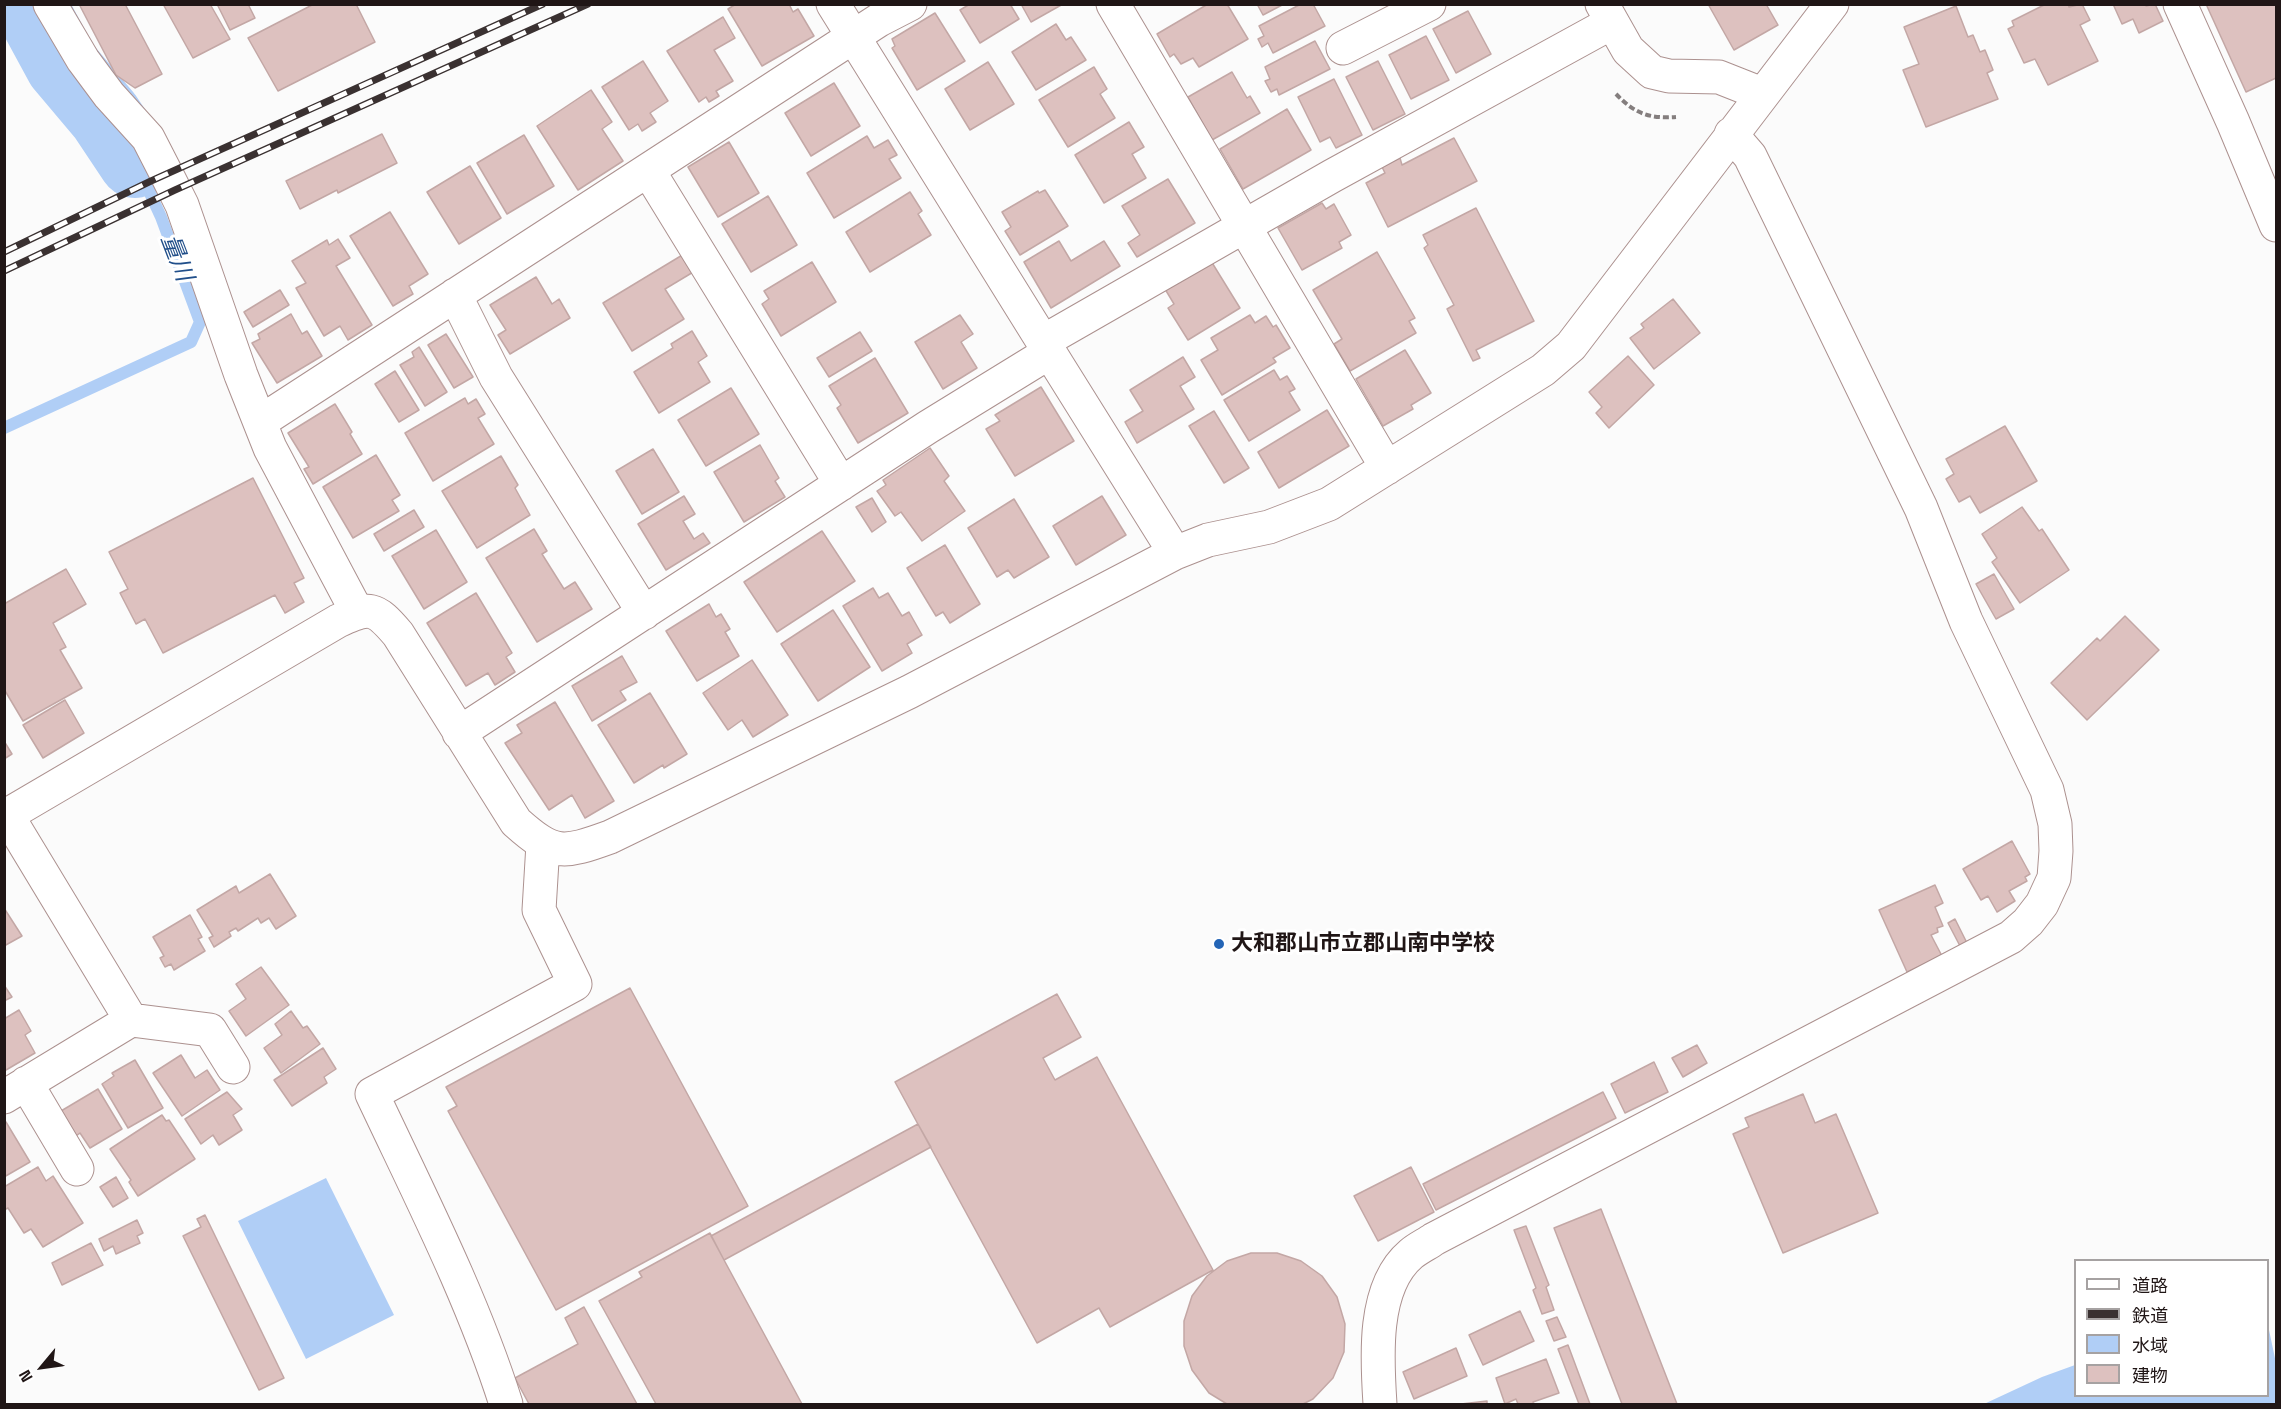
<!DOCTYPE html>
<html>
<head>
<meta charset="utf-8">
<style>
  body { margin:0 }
  #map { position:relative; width:2281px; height:1409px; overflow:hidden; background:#fbfbfb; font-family:"Space Grotesk","Noto Sans JP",sans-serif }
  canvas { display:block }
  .frame { position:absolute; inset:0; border:6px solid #201616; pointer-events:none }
  .legend { position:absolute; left:2074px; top:1259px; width:195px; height:138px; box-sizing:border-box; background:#fff; border:2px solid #a6a2a2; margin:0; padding:8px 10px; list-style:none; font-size:18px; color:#201616 }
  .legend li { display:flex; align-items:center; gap:12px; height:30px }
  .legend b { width:30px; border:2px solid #a6a2a2 }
  .north { position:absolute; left:12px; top:1337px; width:60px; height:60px; -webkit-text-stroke:4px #fff; paint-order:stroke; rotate:241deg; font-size:16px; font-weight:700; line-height:24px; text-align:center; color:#201616 }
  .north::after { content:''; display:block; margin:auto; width:21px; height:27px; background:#201616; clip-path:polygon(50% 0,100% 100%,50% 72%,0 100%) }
</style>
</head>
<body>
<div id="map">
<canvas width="2281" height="1409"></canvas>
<div class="frame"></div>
<ul class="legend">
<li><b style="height:8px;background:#fff"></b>道路</li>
<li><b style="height:8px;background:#3a3131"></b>鉄道</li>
<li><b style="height:16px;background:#b0cef6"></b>水域</li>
<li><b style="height:16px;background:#ddc1bf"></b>建物</li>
</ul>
<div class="north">N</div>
</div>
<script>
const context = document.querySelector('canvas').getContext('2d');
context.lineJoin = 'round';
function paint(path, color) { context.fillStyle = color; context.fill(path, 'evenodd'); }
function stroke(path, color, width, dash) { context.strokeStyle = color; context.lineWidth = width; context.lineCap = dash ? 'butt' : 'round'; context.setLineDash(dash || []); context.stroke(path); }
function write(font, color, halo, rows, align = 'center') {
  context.font = font + ' "Space Grotesk","Noto Sans JP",sans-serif'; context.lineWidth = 6; context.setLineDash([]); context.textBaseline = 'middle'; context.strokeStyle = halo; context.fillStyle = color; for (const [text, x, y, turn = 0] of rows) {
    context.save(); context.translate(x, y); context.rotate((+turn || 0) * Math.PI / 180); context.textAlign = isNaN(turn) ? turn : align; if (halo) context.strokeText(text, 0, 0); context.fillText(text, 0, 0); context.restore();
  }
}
paint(new Path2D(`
  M326,1178L394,1315L306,1359L238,1221Z
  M2268,1329L2269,1330L2276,1363V1404H1984L2042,1377L2075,1365L2076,1396H2268Z`), '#b0cef6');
stroke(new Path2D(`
  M4,428L191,342L200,322L161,217L135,161`), '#b0cef6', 12);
stroke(new Path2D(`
  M29,4L62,65L105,116L135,161`), '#b0cef6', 74);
const building = new Path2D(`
  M79,4H125L162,74L135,88L116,75Z
  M163,4H210L230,39L193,58Z
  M217,4H248L255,18L230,30Z
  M314,4H356L375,42L278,91L248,38Z
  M736,4H789L793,12L798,9L814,36L762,66L728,9Z
  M970,4H1010L1019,19L980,43L960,10Z
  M1021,4H1063L1031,22Z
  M1208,4H1227L1248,39L1199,67L1193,58L1181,64L1174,54L1170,57L1157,34Z
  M1257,4H1284L1263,15Z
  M1301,4H1313L1325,26L1273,53L1268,43L1262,47L1258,39L1264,36L1259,26Z
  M1708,4H1766L1778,25L1734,50Z
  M2046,4H2068L2069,7L2082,4L2090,20L2080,25L2098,61L2048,85L2035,59L2024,63L2008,29L2014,26L2012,21Z
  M2113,4H2145L2146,6L2155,4L2163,21L2139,33L2133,19L2122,24Z
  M2206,4H2276V78L2246,92Z
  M1956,6L1968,37L1973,35L1980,52L1985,50L1993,70L1987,73L1998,99L1926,127L1903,70L1919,64L1904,27Z
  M1468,11L1491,54L1456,73L1433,29Z
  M935,13L965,61L917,90L892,48L895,46L892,39Z
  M723,17L735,38L714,50L733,81L716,91L719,96L709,102L706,97L699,102L667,51Z
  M1056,24L1066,40L1071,37L1086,60L1036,90L1012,52Z
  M1426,36L1449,80L1411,99L1389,55Z
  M1315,41L1330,69L1279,95L1277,89L1271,92L1265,81L1270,79L1265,67Z
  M643,61L668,101L650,113L656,122L642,131L638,124L629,130L602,87Z
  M1378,61L1405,114L1373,130L1346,77Z
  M988,62L1014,104L970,130L945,89Z
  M1094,67L1107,89L1100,94L1115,118L1068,147L1039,100Z
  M1232,72L1247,98L1250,96L1260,113L1212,140L1188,97Z
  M1334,79L1362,135L1336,148L1330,137L1320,142L1298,97Z
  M834,83L860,126L811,156L785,113Z
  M591,90L612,122L602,129L623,161L578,190L537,126Z
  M1287,109L1311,150L1243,189L1220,149Z
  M1129,122L1144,147L1132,154L1146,178L1104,203L1075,155Z
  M382,134L397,163L338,193L337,190L300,209L286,181Z
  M524,135L554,186L507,214L477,163Z
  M867,136L874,148L888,140L897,155L889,159L901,178L834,218L807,173Z
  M1454,138L1477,181L1388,227L1366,183L1385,173L1382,167L1400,158L1402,165Z
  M729,142L759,193L718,217L688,167Z
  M470,166L501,218L459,244L427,192Z
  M1168,179L1195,223L1137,257L1128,243L1140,235L1122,206Z
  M1045,190L1068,226L1020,255L1005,231L1011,227L1002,212L1038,191L1039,193Z
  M910,192L922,211L918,214L931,235L870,272L846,232Z
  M768,196L797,245L751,272L722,224Z
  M1322,203L1326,209L1334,204L1351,235L1339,242L1342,248L1302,270L1278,228Z
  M1476,208L1534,321L1476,350L1480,358L1473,361L1447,309L1454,305L1424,248L1428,245L1423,235Z
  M390,212L428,274L409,286L413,294L393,306L350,236Z
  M338,239L350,258L336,266L372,325L348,340L340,326L324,336L296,288L306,283L292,261L327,240L329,245Z
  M1059,241L1071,261L1104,241L1120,266L1051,308L1024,262Z
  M1377,252L1415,318L1409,321L1416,333L1350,371L1334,344L1342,339L1313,290Z
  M684,254L695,271L665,289L684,319L632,351L603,303Z
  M1211,261L1240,308L1188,340L1168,308L1174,304L1165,289Z
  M812,262L836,302L781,336L762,304L769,299L764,291Z
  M536,277L552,304L559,299L570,318L510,354L498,335L506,330L490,305Z
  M280,290L289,305L253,327L244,312Z
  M1673,299L1700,333L1654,369L1630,338L1644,328L1641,324Z
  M291,314L302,334L307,331L322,356L277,383L252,343L260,339L258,334Z
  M960,315L973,334L961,342L977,368L943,389L915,342Z
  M1250,315L1255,323L1266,316L1273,327L1276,325L1290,348L1273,358L1276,362L1222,395L1201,360L1218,350L1211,338Z
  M692,331L707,356L698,362L710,382L659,413L634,372L673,348L671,344Z
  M860,332L872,351L829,377L817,358Z
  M446,334L473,377L454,388L428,345Z
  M419,347L447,392L425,406L400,365L414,357L412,352Z
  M1405,350L1431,393L1411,405L1413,409L1383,426L1356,379Z
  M1628,356L1654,385L1609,428L1596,413L1602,407L1589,392Z
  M1183,357L1195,377L1180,386L1194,409L1137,443L1125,422L1143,411L1130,390Z
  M875,358L908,413L858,443L837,408L841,405L829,386Z
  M1274,370L1280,380L1287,376L1295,389L1289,392L1300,410L1249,441L1224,400Z
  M395,371L419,410L399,422L375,384Z
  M1041,387L1074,441L1015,476L986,429L1000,421L995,415Z
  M731,388L759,434L706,466L678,420Z
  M465,398L468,404L476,399L485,414L478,418L494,444L433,481L405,433Z
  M335,404L352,432L350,434L362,454L313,484L304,469L309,467L288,433Z
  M1327,410L1349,446L1279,488L1258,452Z
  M1214,411L1249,468L1224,483L1189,426Z
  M2005,426L2037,481L1980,513L1970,496L1959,502L1946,479L1954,474L1946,459Z
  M760,445L779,478L775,481L785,497L744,522L714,472Z
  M930,448L949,476L944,481L965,511L922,541L901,512L895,516L877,491L886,485L883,480Z
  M653,449L679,492L642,514L616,471Z
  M376,455L400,495L392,500L399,511L353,538L323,487Z
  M501,456L518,485L515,488L530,515L477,548L442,491Z
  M253,478L304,578L294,583L304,602L285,613L275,595L163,653L145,619L136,624L120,593L128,589L109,552Z
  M684,496L695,514L683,521L694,539L703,533L710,543L666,570L638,524Z
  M1102,496L1126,535L1076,565L1053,526Z
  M872,498L886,522L872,532L856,507Z
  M1014,499L1049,557L1014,578L1008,570L997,577L968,528Z
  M2022,507L2039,531L2042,529L2069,570L2020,603L1992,562L1997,558L1982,534Z
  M414,510L424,527L384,551L374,534Z
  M534,529L547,551L542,554L564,589L575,582L592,609L537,642L486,558Z
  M436,530L467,582L424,609L392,556Z
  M822,531L855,581L777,632L744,582Z
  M945,545L980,604L950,623L943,612L936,616L907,568Z
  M66,569L86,604L53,623L66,647L60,650L82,688L23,721L4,689V604Z
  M1994,574L2014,609L1996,619L1976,584Z
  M873,588L879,598L888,593L902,616L909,612L922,635L907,644L912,653L882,671L843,606Z
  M476,593L512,653L506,657L515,672L495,685L488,673L466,686L427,623Z
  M709,604L716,617L721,614L730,629L725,632L739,656L697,681L666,631Z
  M833,610L870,667L818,701L781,644Z
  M2125,616L2159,650L2087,720L2051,683L2097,638L2100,641Z
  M622,656L637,682L620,691L626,700L592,721L572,686Z
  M752,660L788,715L753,737L742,720L728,730L703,693Z
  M650,693L687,754L664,768L663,765L634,783L598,725Z
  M65,700L84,733L43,758L23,725Z
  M555,702L614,801L585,818L572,795L549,810L505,743L522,733L517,725Z
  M4,741L12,754L4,759Z
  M2012,841L2030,874L2025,877L2027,881L2009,891L2015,901L1997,912L1988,896L1981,900L1963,869Z
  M270,874L296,916L276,929L269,918L261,923L258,918L238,931L236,928L229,932L231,936L214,947L209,938L213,936L197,910L236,886L239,893Z
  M1935,885L1943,903L1935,907L1943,926L1937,928L1938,932L1931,935L1942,956L1907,972L1879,910Z
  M4,908L22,936L4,946Z
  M190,915L202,937L198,939L205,951L174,970L171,964L165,967L160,958L164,956L153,937Z
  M1955,919L1967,943L1960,946L1948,923Z
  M261,967L289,1005L246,1036L229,1011L246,999L236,984Z
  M4,985L12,997L4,1001Z
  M630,988L748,1206L556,1310L448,1111L457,1106L446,1087Z
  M1057,994L1081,1037L1043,1058L1055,1080L1097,1057L1213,1270L1110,1327L1099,1308L1037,1343L895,1082Z
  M19,1010L31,1031L25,1035L35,1053L6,1070L4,1067V1019Z
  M291,1011L303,1028L307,1026L320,1044L281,1073L264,1048L282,1035L275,1024Z
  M1697,1045L1707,1063L1683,1077L1672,1058Z
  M323,1048L336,1069L324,1077L327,1083L292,1106L274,1080Z
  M181,1055L195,1078L207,1070L220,1090L182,1116L153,1073Z
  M135,1060L163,1108L128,1128L102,1084L114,1076L112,1073Z
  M1654,1062L1668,1092L1625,1113L1611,1084Z
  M98,1089L122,1129L90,1148L80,1133L76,1136L61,1111Z
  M227,1092L242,1109L233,1115L242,1130L219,1145L213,1135L201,1144L185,1119Z
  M1603,1092L1616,1118L1436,1210L1423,1184Z
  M1803,1094L1815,1123L1836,1114L1878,1213L1783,1253L1733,1134L1749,1127L1745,1118Z
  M162,1115L166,1121L169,1120L195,1159L138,1196L129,1182L131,1180L110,1149Z
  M6,1122L30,1162L4,1177V1123Z
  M918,1124L931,1147L724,1260L711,1236Z
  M38,1167L46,1181L53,1176L83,1223L43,1247L31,1229L24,1233L8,1208L4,1210V1187Z
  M1411,1167L1434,1212L1378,1241L1354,1196Z
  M116,1177L128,1198L113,1207L100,1187Z
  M1601,1209L1677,1404H1622L1554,1228Z
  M205,1215L284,1378L259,1390L183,1236L201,1227L197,1219Z
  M137,1220L143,1233L137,1236L140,1243L116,1254L113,1246L104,1251L99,1239Z
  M1526,1226L1549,1285L1546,1287L1554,1310L1542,1314L1533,1290L1536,1288L1514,1230Z
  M710,1233L724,1260L802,1404H656L599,1301L642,1277L639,1272Z
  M91,1243L103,1265L62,1285L52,1263Z
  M1251,1253H1277L1301,1261L1322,1276L1337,1297L1345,1324L1344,1352L1333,1378L1313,1399L1303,1404H1227L1209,1393L1192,1370L1184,1346V1321L1192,1296L1207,1276L1227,1261Z
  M584,1307L637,1404H529L515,1378L578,1344L565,1318Z
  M1520,1311L1534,1341L1483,1365L1469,1335Z
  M1557,1317L1566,1337L1554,1341L1546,1321Z
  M1568,1345L1590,1404H1579L1558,1349Z
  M1456,1348L1467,1376L1414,1399L1403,1372Z
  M1546,1359L1559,1393L1533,1402L1534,1404H1518L1516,1399L1505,1404L1496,1378Z
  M1487,1401V1404H1461Z`);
paint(building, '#ddc1bf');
stroke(building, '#c3a7a5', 1.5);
const minor = new Path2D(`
  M50,4L83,60L109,95L148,138L167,175L182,205L241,375L270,448L357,612
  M833,4C946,188 1061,370 1175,553
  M1113,4L1387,468
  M1602,4L1628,50L1652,72L1669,76L1719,77L1762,94
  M2180,4L2233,122L2276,225
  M1343,48L1429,4
  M648,170L841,484
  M455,295L496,377L644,613
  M1044,341L1332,176L1611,23
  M260,422L879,20L910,4
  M459,733L928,427L1050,352
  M4,817L338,621C370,606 375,607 398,634L516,822C554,856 563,854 610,837L909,692L1175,553L1208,540L1269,527L1329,504L1543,370L1571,346L1832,4
  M131,1020L210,1030L233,1067
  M26,1083L77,1169
  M4,1097L131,1020L7,815
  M506,1404C472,1297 420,1196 372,1094L575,984L539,910L543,844
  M1380,1404C1377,1359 1372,1287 1411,1254C1418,1248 1427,1244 1434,1239L2011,937L2028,922L2042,904L2054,878L2056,851L2055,824L2047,790L1966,621L1921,508L1750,156L1731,134`);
stroke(minor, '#ac918f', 35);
stroke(new Path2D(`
  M1616,94C1634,113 1649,119 1676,117`), '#847e7e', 4, [6, 3]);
stroke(minor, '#fff', 33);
const rail = new Path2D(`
  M4,252L151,181L543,4
  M4,271L175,190L588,4`);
stroke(rail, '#3a3131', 7);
stroke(rail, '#fff', 4.5, [14]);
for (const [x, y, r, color] of [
  [1219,944,6,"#2465b6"]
]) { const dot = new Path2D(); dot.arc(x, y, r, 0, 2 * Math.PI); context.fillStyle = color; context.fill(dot); stroke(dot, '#fff', 2); }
write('bold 22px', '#201616', '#fff', [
  ["大和郡山市立郡山南中学校",1231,944]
], 'left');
write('italic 24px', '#214f8a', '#fff', [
  ["量川",176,258,69]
]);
</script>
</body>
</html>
